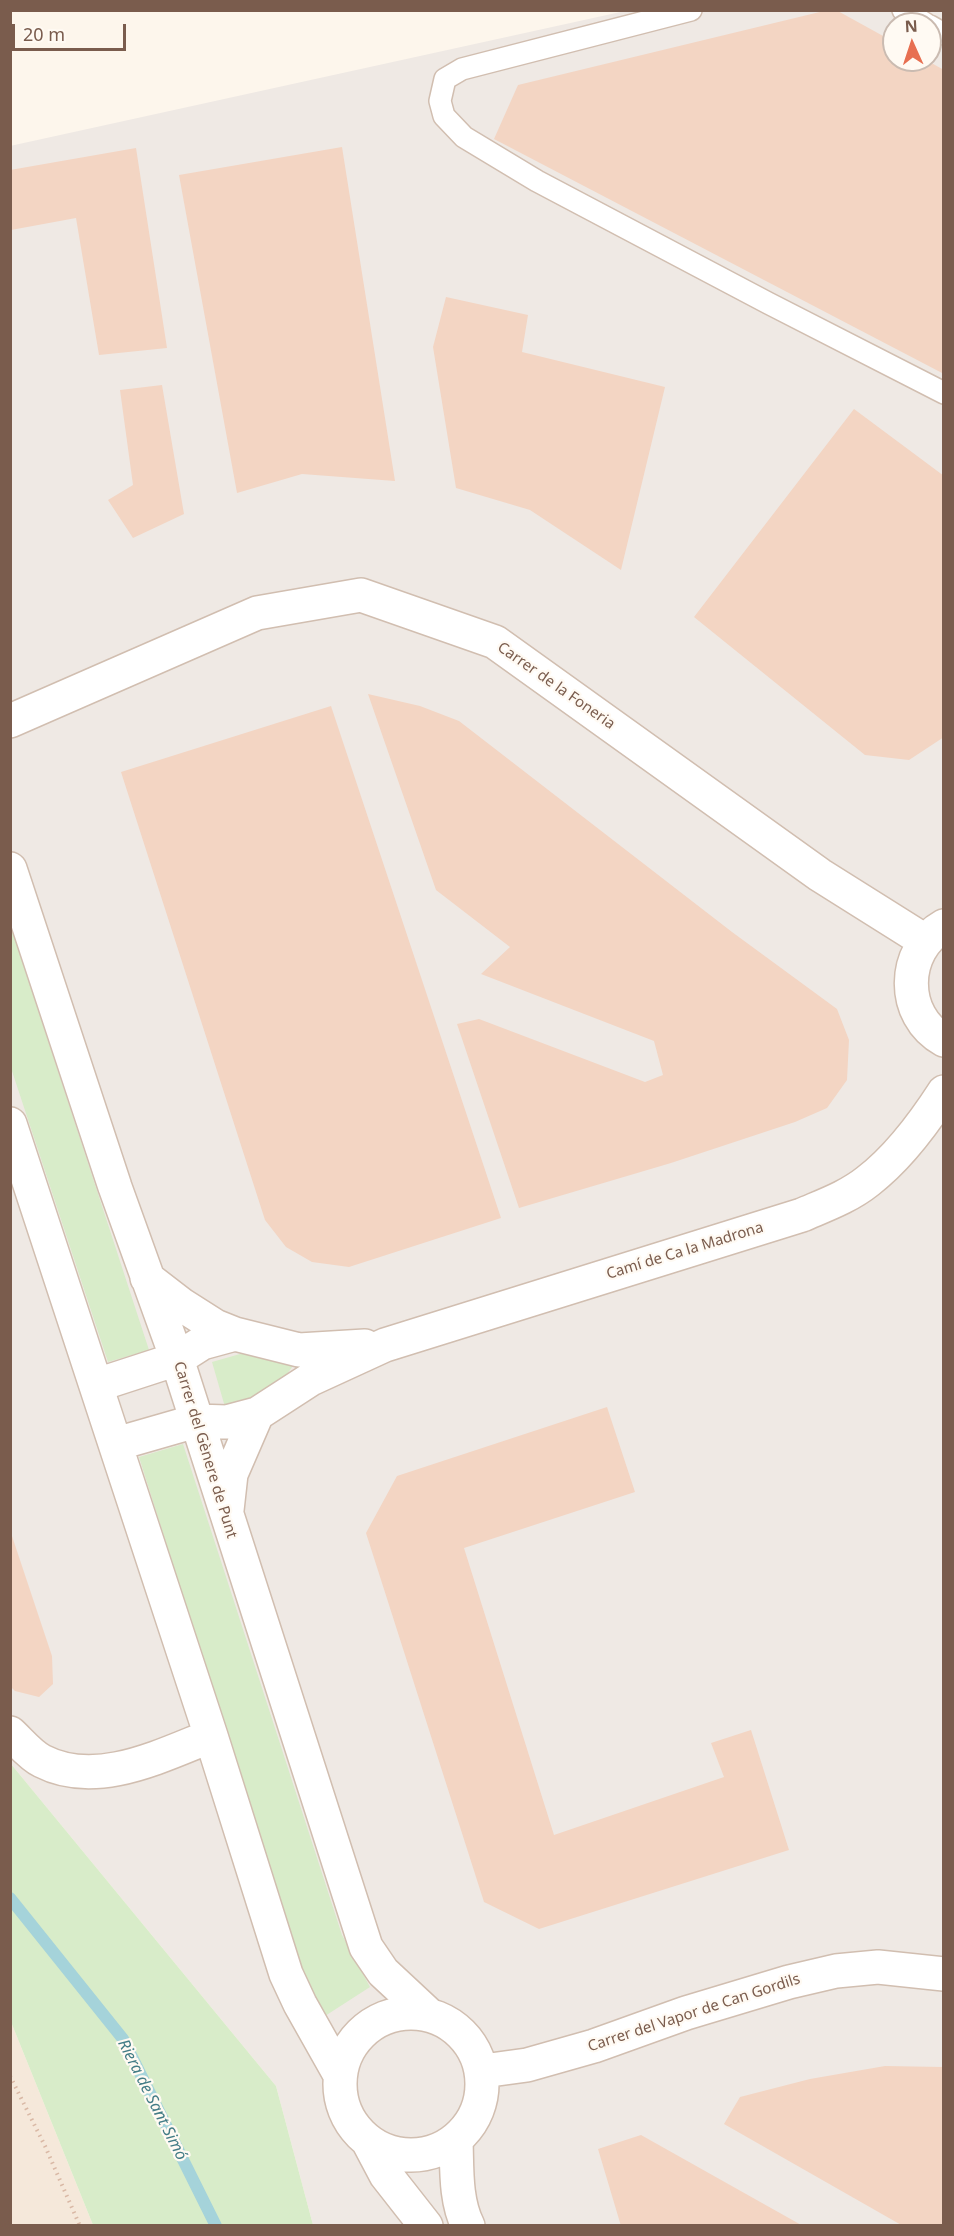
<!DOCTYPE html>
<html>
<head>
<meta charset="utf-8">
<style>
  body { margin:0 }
  #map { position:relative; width:954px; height:2236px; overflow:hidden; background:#fdf6ec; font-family:"Noto Sans",sans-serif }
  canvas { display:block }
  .frame { position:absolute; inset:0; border:12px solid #7a5c4d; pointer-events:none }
  .north { position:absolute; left:882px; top:12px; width:60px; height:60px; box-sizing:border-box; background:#fffaf3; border:2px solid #cabbb1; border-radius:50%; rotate:357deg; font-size:16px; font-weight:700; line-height:24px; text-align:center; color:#7a5c4d }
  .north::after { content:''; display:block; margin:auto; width:21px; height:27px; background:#e76f51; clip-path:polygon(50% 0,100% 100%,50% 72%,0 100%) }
  .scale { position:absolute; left:12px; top:24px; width:114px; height:27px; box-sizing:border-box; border:3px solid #7a5c4d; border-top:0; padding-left:8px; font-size:18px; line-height:21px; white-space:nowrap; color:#7a5c4d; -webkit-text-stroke:4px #fffaf3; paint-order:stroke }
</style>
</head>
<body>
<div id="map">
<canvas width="954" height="2236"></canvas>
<div class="frame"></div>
<div class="north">N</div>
<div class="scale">20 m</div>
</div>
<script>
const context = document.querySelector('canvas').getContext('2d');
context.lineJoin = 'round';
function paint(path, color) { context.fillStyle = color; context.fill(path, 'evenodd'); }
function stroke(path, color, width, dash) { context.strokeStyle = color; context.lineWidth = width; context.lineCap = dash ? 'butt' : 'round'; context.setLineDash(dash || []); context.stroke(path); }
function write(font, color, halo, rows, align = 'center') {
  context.font = font + ' "Noto Sans",sans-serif'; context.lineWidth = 4.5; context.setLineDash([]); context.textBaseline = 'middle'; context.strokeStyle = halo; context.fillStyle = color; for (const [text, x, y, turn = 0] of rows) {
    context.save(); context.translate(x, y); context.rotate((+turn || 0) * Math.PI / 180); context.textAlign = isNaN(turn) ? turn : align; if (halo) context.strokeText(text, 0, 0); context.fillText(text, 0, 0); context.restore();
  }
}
paint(new Path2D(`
  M11,2022L93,2225H11Z`), '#f5e8da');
paint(new Path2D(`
  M625,11H943V2225H313L276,2086L11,1764L10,146ZM894,24H930V60H894Z`), '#efe9e4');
paint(new Path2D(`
  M10,924L149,1350L108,1362L11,1068Z
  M261,1348L295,1363L277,1388L225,1407L212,1362Z
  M183,1444L342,1935L370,1987L325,2016L295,1953L139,1457Z
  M11,1764L276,2086L313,2225H93L11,2022Z`), '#d8ecc9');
stroke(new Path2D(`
  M10,1898L123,2039L216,2226`), '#a5d3da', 12);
paint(new Path2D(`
  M828,10H836L894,42V60H926L944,70V374L494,139L518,85Z
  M342,147L395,481L302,474L237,493L179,175Z
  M136,148L167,348L99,355L76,218L11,230L10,170Z
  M446,297L528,315L522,352L665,387L621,570L530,510L456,488L433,347Z
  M162,385L184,514L133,538L108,500L133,485L120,390Z
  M854,409L944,476V737L909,760L865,755L694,617Z
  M368,694L420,706L459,721L732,932L837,1009L849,1040L847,1080L827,1108L795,1122L671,1163L519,1208L457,1024L479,1019L645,1082L663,1075L654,1041L481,974L510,947L436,890Z
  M331,706L501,1218L349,1267L312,1262L286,1247L265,1220L121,772Z
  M607,1407L635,1492L464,1548L554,1835L724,1777L711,1743L751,1730L789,1850L539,1929L484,1902L366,1533L397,1476Z
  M10,1530L52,1656L53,1684L39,1697L15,1691L10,1686Z
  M885,2066L944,2067V2226H903L724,2124L740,2097L810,2079Z
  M641,2135L803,2226H621L598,2149Z`), '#f3d5c3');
const service = new Path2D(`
  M691,10L462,69L445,79L440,101L444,116L464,137L537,181L768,303L944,393
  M903,10L926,24
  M930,26L944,34`);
const minor = new Path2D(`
  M10,721L257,613L361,595L495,642L820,875L925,941
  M10,869L115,1187L177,1359L366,1947L383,1972L427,2013
  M944,926C901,950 900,1016 944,1040
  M10,1124L211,1736L286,1974L300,2004L340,2075
  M147,1278L182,1305L215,1326L235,1334L299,1350L365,1346
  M97,1385L177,1359L202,1343L235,1334
  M116,1444L196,1421L227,1422L257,1414L311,1379L385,1345L802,1215C825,1205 848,1197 868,1181C898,1158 924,1123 944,1092
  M227,1510L231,1474L257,1414
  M10,1733C20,1742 30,1755 42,1761C96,1789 160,1756 211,1736
  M340 2084a71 71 0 1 1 142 0a71 71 0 1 1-142 0Z
  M483,2071L527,2065L594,2046L686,2013L789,1982L836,1971L878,1967L944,1974
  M456,2140C457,2168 455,2200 468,2226
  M368,2141L386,2175L426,2226`);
stroke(service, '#d1beb0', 24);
stroke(minor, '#d1beb0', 36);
stroke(new Path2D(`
  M10,2076L45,2146L80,2226`), '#d9b8a5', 4, [1.5, 4.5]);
stroke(service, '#fff', 21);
stroke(minor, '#fff', 33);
write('15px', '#7a5c4d', '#fffaf3', [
  ["Carrer de la Foneria",556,686,35],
  ["Camí de Ca la Madrona",685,1251,-17],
  ["Carrer del Gènere de Punt",205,1450,73],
  ["Carrer del Vapor de Can Gordils",694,2013,-18]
]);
write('italic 16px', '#437c86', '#fffaf3', [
  ["Riera de Sant Simó",152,2100,63]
]);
</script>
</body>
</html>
